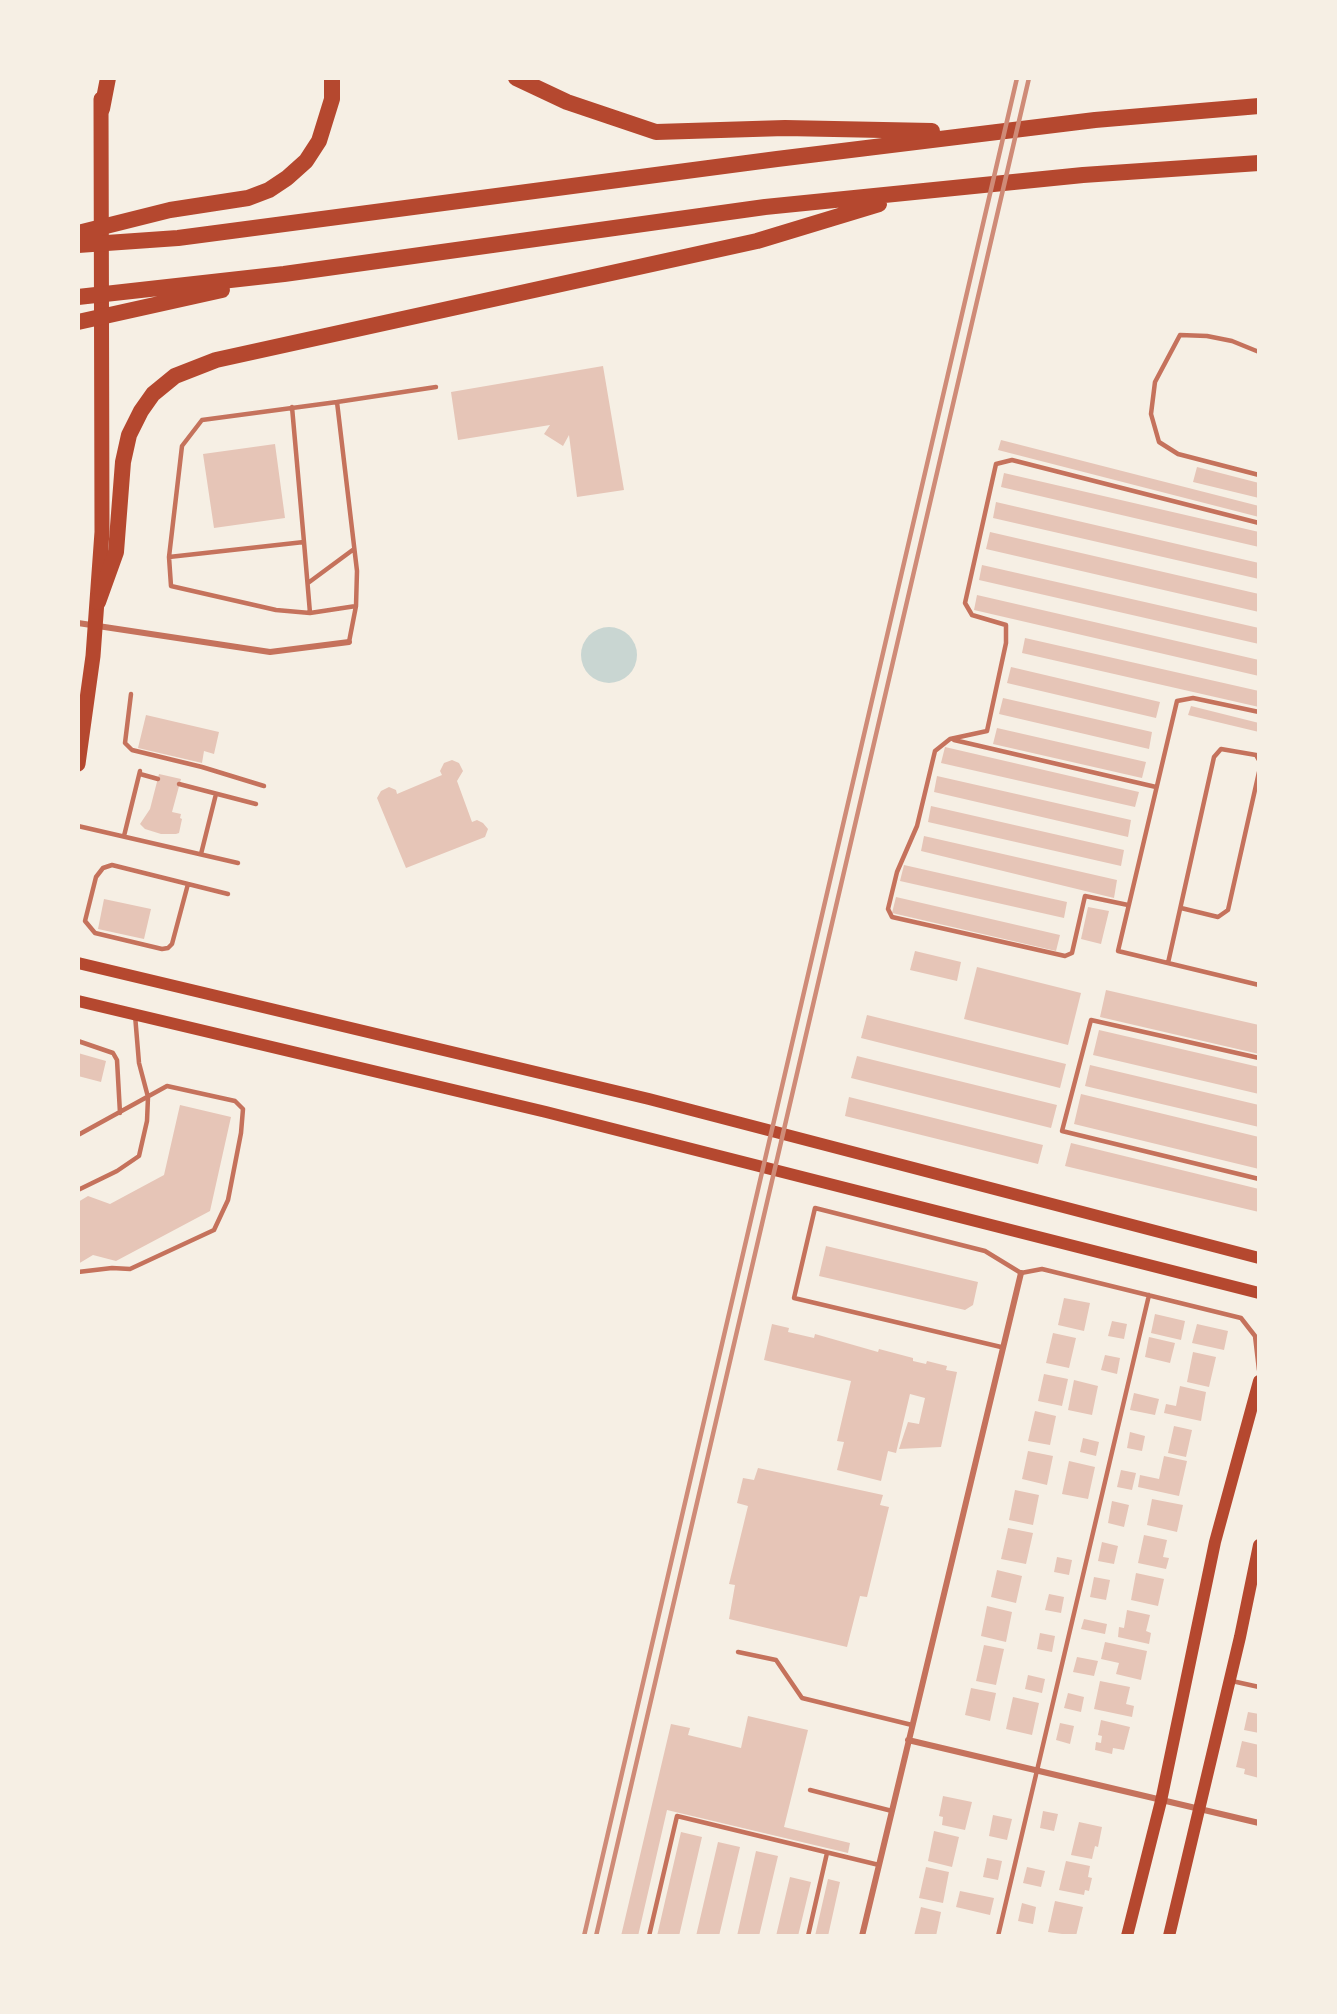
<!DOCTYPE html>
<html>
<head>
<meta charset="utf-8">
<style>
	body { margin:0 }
	#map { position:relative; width:1337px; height:2014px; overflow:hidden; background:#f6efe4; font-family:Roboto,sans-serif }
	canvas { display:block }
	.frame { position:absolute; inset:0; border:80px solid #f6efe4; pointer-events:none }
</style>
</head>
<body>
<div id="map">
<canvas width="1337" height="2014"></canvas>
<div class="frame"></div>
</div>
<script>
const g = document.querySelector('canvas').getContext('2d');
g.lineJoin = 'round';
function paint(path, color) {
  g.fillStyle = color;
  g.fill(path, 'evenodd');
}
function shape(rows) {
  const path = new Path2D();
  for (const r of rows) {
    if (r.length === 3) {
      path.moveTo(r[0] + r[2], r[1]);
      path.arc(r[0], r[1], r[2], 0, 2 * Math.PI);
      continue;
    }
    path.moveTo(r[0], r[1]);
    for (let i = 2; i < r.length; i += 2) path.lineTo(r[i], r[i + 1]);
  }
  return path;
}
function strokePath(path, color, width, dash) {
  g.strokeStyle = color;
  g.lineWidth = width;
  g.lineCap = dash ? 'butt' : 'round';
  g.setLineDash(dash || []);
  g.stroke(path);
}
paint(shape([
	[609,655,28]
]), '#c9d6d2');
paint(shape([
	[603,366,624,490,577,497,569,435,563,446,544,434,550,425,458,440,451,392],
	[1001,440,1259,506,1259,517,998,450],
	[275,444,285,518,214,528,203,454],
	[1197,467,1259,483,1259,498,1193,482],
	[1004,473,1259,532,1259,547,1001,487],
	[996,502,1259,563,1259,579,993,518],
	[990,532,1259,594,1259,612,986,549],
	[982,565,1259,628,1259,644,979,580],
	[977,595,1259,660,1259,676,974,610],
	[1025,638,1259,691,1259,707,1022,653],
	[1011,667,1160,702,1156,718,1007,683],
	[1003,698,1152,732,1149,749,999,714],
	[1191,706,1259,723,1259,732,1188,715],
	[146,715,219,732,214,754,204,751,202,763,138,748],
	[997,728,1146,762,1142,778,993,744],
	[945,747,1139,792,1135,807,941,763],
	[452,760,459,763,463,771,457,781,472,822,477,820,483,823,488,829,485,837,406,868,377,798,381,791,389,787,396,790,397,794,442,775,440,771,444,763],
	[159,774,181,779,172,812,181,814,180,818,182,819,179,833,176,834,161,834,145,829,140,824,150,809],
	[937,776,1131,820,1128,837,934,792],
	[931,806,1124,850,1121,866,928,822],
	[924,836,1117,880,1114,898,921,851],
	[904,865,1067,902,1064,918,900,881],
	[896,897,1060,935,1056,951,892,913],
	[104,899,151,909,144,939,98,929],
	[1088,907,1109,911,1101,944,1081,939],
	[915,951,961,962,957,981,910,970],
	[977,967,1081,993,1068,1045,964,1019],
	[1106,990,1259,1025,1259,1054,1100,1017],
	[867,1015,1066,1064,1060,1088,861,1038],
	[1099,1030,1259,1067,1259,1094,1093,1055],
	[78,1053,106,1061,101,1082,78,1076],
	[857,1056,1057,1105,1051,1128,851,1078],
	[1090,1065,1259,1105,1259,1127,1085,1086],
	[1081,1094,1259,1137,1259,1169,1074,1124],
	[849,1097,1043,1145,1038,1164,845,1116],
	[180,1105,231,1117,210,1211,116,1261,93,1255,78,1264,78,1202,88,1196,110,1204,164,1175],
	[1071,1143,1259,1189,1259,1212,1065,1166],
	[826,1246,978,1282,973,1305,965,1310,819,1276],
	[1064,1298,1090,1303,1084,1331,1058,1325],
	[1155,1314,1185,1321,1181,1340,1151,1333],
	[1112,1321,1127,1324,1124,1339,1108,1336],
	[772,1324,789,1328,788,1332,814,1338,815,1334,878,1352,879,1349,913,1358,913,1361,926,1364,927,1361,947,1366,946,1370,957,1372,941,1447,899,1449,908,1422,919,1424,925,1398,910,1394,896,1453,888,1451,881,1481,837,1470,844,1442,837,1441,851,1381,764,1360],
	[1197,1324,1228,1331,1224,1350,1192,1343],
	[1053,1333,1076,1338,1069,1368,1046,1363],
	[1149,1337,1175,1343,1170,1363,1145,1357],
	[1193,1352,1216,1357,1209,1387,1187,1382],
	[1105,1355,1120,1358,1117,1374,1101,1370],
	[1044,1374,1068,1379,1062,1406,1038,1401],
	[1074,1380,1098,1386,1092,1415,1068,1410],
	[1180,1386,1206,1392,1201,1421,1164,1413,1166,1404,1176,1406],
	[1134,1393,1159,1399,1155,1415,1130,1410],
	[1035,1411,1056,1416,1050,1445,1028,1441],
	[1174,1426,1192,1430,1186,1457,1168,1453],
	[1130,1432,1145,1436,1142,1451,1127,1448],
	[1083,1438,1099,1442,1096,1456,1080,1452],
	[1028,1451,1053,1456,1047,1485,1022,1479],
	[1164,1456,1187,1461,1179,1496,1138,1487,1140,1475,1159,1479],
	[1069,1461,1095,1467,1088,1499,1062,1494],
	[758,1468,883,1495,880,1505,889,1507,867,1597,860,1596,847,1647,729,1619,735,1585,729,1584,748,1506,737,1503,743,1478,754,1480],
	[1121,1470,1136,1473,1132,1490,1117,1487],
	[1015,1490,1039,1495,1033,1525,1009,1520],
	[1152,1499,1183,1505,1177,1532,1147,1525],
	[1112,1501,1129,1505,1124,1527,1108,1523],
	[1008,1528,1033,1533,1026,1564,1001,1559],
	[1144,1535,1167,1540,1163,1557,1169,1558,1166,1569,1138,1563],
	[1102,1542,1118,1546,1114,1564,1098,1561],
	[1057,1557,1072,1560,1069,1575,1054,1572],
	[997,1570,1022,1576,1016,1603,991,1597],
	[1136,1573,1164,1579,1158,1606,1131,1600],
	[1094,1577,1110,1580,1106,1600,1090,1597],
	[1049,1594,1064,1597,1061,1613,1045,1610],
	[987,1606,1012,1612,1006,1642,981,1636],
	[1127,1610,1150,1615,1146,1631,1151,1633,1149,1644,1118,1637,1119,1627,1124,1628],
	[1084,1619,1107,1624,1105,1634,1081,1629],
	[1040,1633,1055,1636,1052,1652,1037,1649],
	[1105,1642,1147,1651,1141,1680,1116,1674,1119,1663,1101,1659],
	[984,1645,1004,1649,996,1685,976,1681],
	[1077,1657,1098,1661,1094,1676,1073,1672],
	[1028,1675,1045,1679,1042,1693,1025,1689],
	[1100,1681,1130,1687,1126,1704,1134,1706,1132,1717,1094,1709],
	[971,1688,996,1693,990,1721,965,1715],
	[1068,1693,1084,1697,1081,1712,1064,1708],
	[1013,1697,1039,1703,1032,1735,1006,1729],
	[1248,1712,1259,1714,1259,1733,1244,1730],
	[748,1716,808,1730,784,1827,850,1843,848,1853,667,1810,638,1936,621,1936,671,1724,690,1728,688,1735,741,1748],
	[1101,1720,1130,1727,1124,1750,1113,1748,1112,1754,1095,1750,1096,1742,1101,1743,1102,1736,1098,1735],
	[1060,1723,1074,1726,1070,1744,1056,1740],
	[1242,1741,1259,1745,1259,1778,1244,1774,1245,1769,1236,1767],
	[943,1796,972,1802,965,1830,942,1825,943,1817,939,1816],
	[1043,1811,1058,1814,1054,1831,1040,1828],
	[993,1815,1012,1819,1007,1840,989,1836],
	[1079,1822,1102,1827,1098,1847,1095,1846,1092,1859,1071,1855],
	[934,1831,959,1837,952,1867,928,1861],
	[681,1832,702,1837,679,1936,657,1936],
	[718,1842,740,1847,719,1936,696,1936],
	[756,1851,778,1856,759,1936,737,1936],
	[987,1858,1002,1861,998,1880,983,1877],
	[1066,1861,1090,1866,1088,1877,1092,1878,1089,1891,1085,1890,1084,1895,1059,1890],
	[926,1867,949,1872,943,1903,919,1898],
	[1027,1867,1045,1871,1041,1887,1023,1883],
	[790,1877,811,1882,798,1936,776,1936],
	[828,1879,840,1882,828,1936,815,1936],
	[960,1891,994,1898,990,1915,956,1907],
	[1055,1901,1083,1907,1076,1936,1048,1932],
	[1022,1903,1036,1907,1033,1924,1018,1921],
	[921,1907,941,1912,936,1936,914,1936]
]), '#e6c5b7');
strokePath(shape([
	[1259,352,1232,341,1207,336,1180,335,1155,382,1151,414,1159,442,1178,454,1259,475],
	[337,402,436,387],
	[292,407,304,542],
	[169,557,304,542,310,613],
	[308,583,354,549],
	[349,642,356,606,357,571,337,402,202,420,182,446,169,557,171,586,276,610,310,613,356,606],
	[131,694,125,743,132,750,202,767,264,786],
	[1259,712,1193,698,1177,701,1118,951,1259,985],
	[954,740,1156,787],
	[140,774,158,779],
	[179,784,256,804],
	[78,826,238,863],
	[124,836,140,771],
	[201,854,216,794],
	[188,884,172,944,168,948,162,949,95,933,85,921,96,877,103,868,112,865,228,894],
	[1128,905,1085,896,1072,953,1065,956,892,917,888,909,897,872,917,826,935,751,950,739,987,731,1006,643,1006,625,972,615,965,603,996,464,1012,460,1259,523],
	[1181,908,1218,917,1228,910,1259,772],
	[1168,963,1214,757,1221,749,1256,755,1259,760],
	[78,1041,113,1053,117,1060,120,1113],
	[1259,1058,1091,1020,1062,1131,1259,1179],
	[78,1135,167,1086,235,1101,243,1109,241,1133,228,1200,214,1230,130,1269,112,1268,78,1272],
	[78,1190,117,1171,139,1156,147,1121,148,1097,139,1063,135,1015],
	[1001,1347,794,1298,815,1208,985,1251,1021,1273,1042,1269,1241,1318,1255,1336,1259,1370],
	[738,1652,776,1660,802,1698,912,1725],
	[1232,1681,1259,1687],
	[810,1790,892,1811],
	[649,1936,677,1816,879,1865],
	[808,1936,827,1853],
	[998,1936,1149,1295]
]), '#c5725c', 4.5);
strokePath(shape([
	[78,623,270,652,349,642],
	[908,1740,1259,1823],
	[862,1936,1021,1273]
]), '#c5725c', 6);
strokePath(shape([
	[78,963,649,1099,1259,1258],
	[78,1001,546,1112,1259,1293],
	[1127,1936,1161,1801,1215,1542,1259,1381],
	[1169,1936,1240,1637,1259,1545]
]), '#b5482f', 12);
strokePath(shape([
	[78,764,93,656,102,532,101,99]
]), '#b5482f', 15);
strokePath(shape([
	[516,78,567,102,656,132,785,128,932,131],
	[102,109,108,78],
	[78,233,170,210,248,198,269,190,287,178,306,161,319,141,332,99,332,78],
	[78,245,178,238,777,159,1095,120,1259,106],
	[78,297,284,274,765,207,1083,175,1259,163],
	[78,322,222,290],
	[98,602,116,552,123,462,129,435,141,411,153,394,175,376,216,360,757,241,879,204]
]), '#b5482f', 16);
strokePath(shape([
	[584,1936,1017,78],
	[596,1936,1029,78]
]), '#cf8b77', 4.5);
</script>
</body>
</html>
